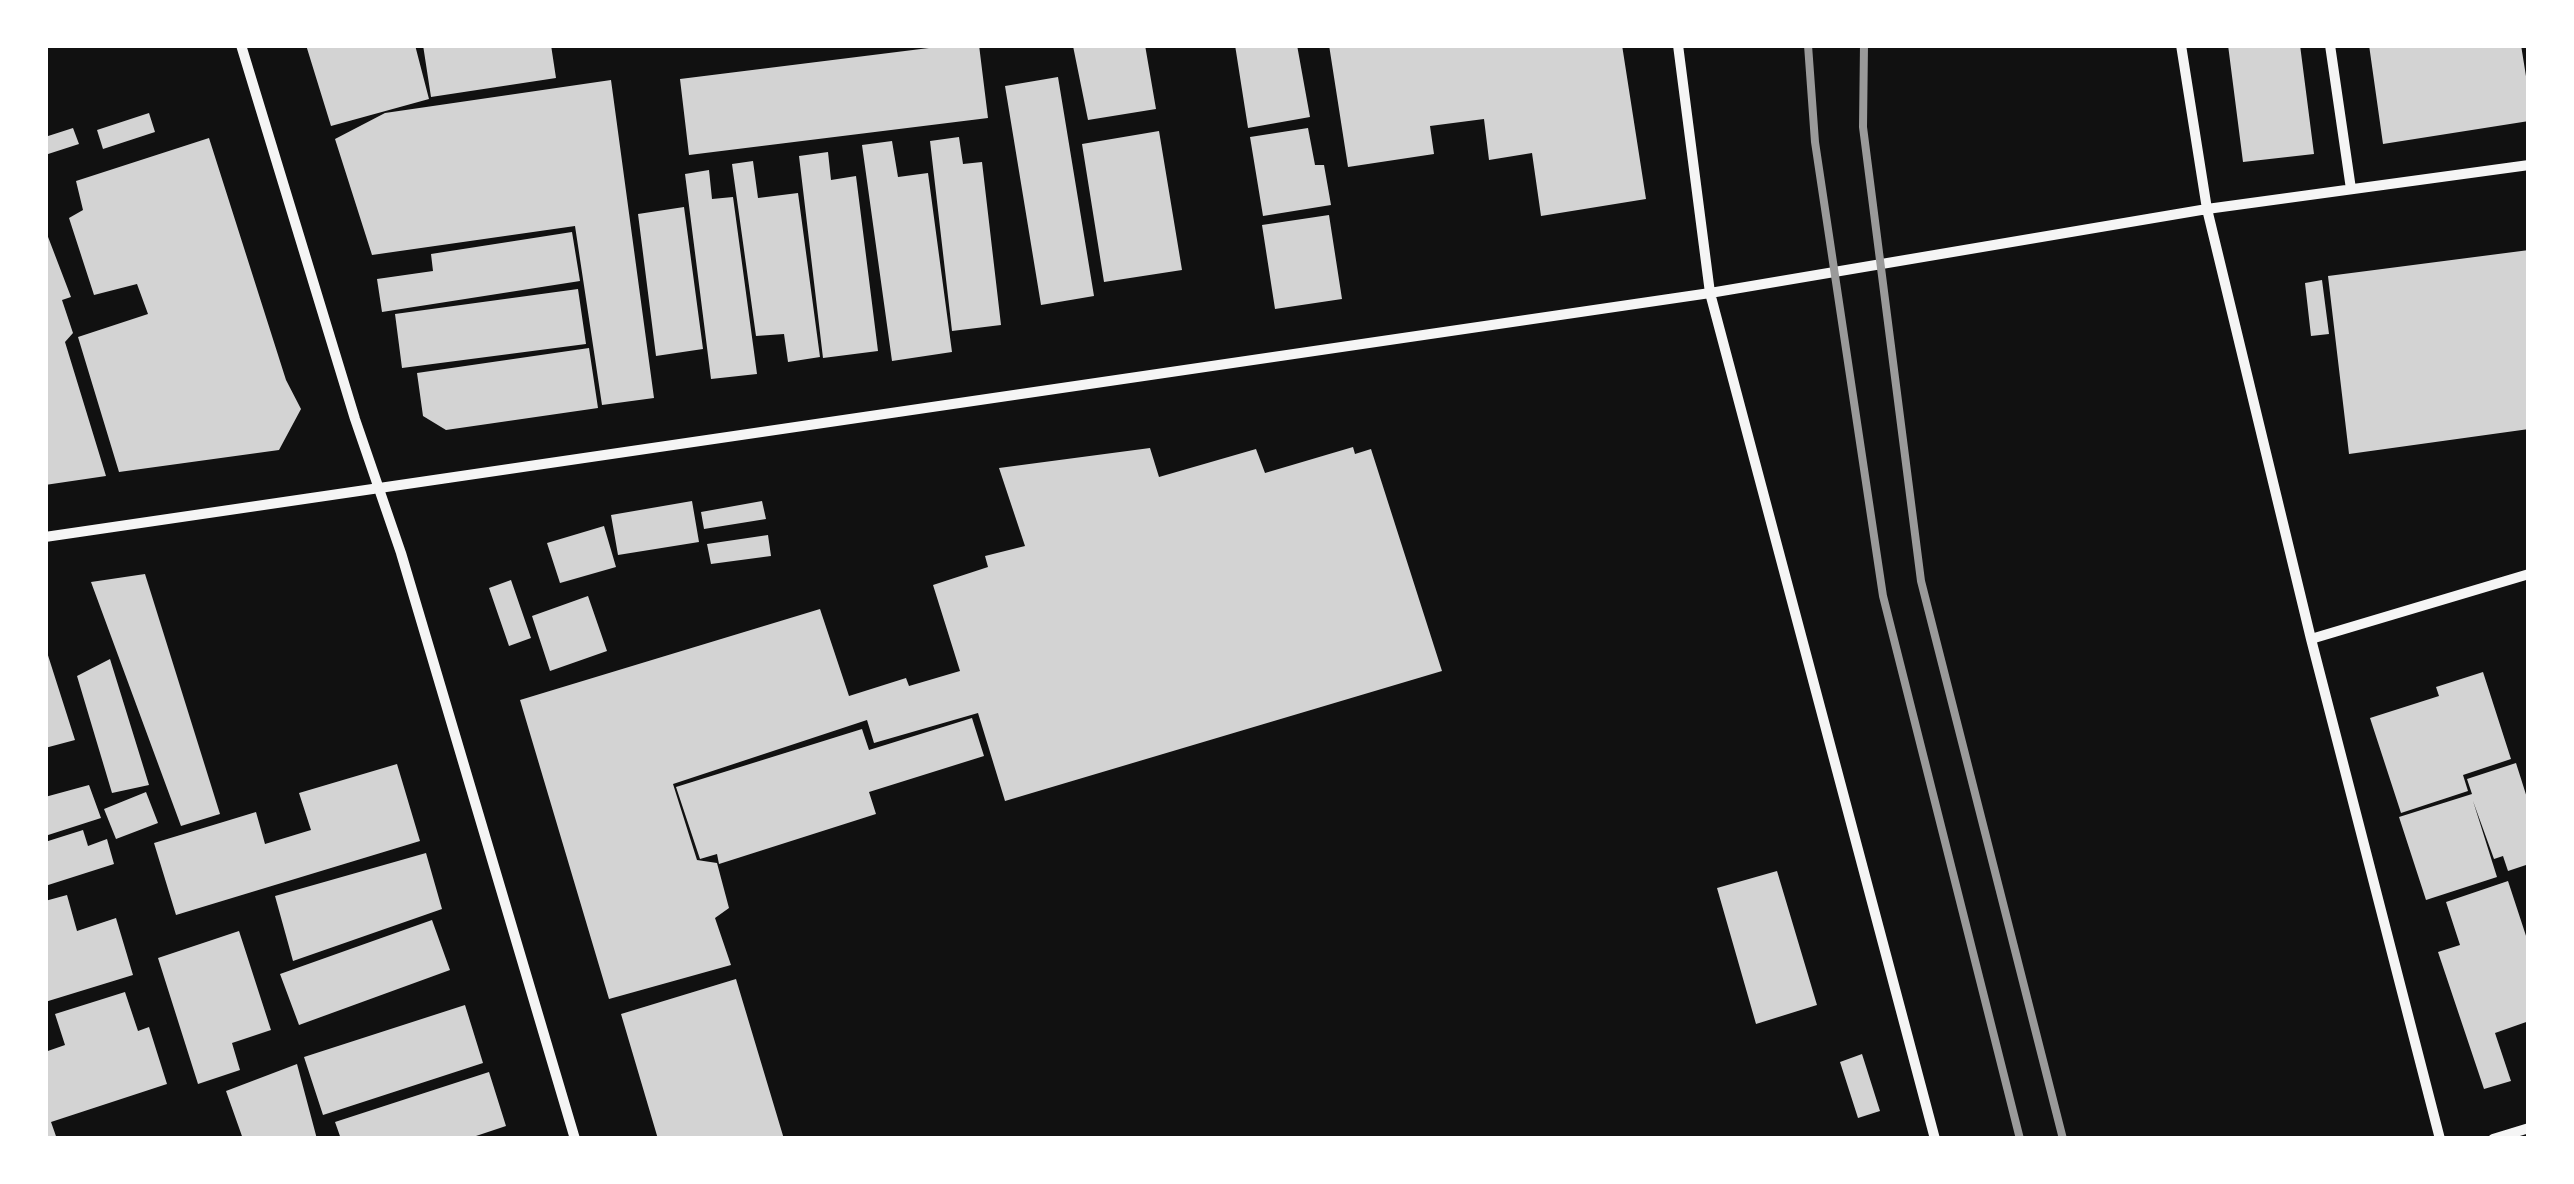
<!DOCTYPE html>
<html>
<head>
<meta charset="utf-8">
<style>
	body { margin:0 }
	#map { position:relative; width:2574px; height:1184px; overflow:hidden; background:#111; font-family:Montserrat,sans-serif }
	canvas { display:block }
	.frame { position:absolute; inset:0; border:48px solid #fff; pointer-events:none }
</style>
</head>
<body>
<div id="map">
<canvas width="2574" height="1184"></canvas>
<div class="frame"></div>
</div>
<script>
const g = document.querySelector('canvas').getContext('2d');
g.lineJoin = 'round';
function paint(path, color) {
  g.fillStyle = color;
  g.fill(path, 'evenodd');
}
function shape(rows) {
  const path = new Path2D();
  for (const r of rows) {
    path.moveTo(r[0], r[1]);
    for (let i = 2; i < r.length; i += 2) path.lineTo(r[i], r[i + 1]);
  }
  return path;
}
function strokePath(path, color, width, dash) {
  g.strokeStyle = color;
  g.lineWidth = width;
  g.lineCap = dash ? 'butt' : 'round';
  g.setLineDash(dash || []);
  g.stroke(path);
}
paint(shape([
	[306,45,415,45,429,99,331,126],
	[423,45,551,45,556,78,431,97],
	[953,45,979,45,988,118,689,155,680,79],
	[1082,45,1145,45,1156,109,1088,120,1073,46],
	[1235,45,1297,45,1310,117,1248,128],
	[1329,45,1622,45,1646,199,1541,216,1532,153,1489,160,1484,119,1430,126,1434,154,1348,167],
	[2228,45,2300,45,2314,154,2243,162],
	[2369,45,2521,45,2529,95,2529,121,2383,144],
	[1058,77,1094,296,1041,305,1005,86],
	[611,80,654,398,602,405,575,226,372,255,335,139,385,113],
	[149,113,155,132,103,149,97,130],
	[73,128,79,144,45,155,45,137],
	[1308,128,1315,165,1324,165,1331,205,1263,216,1250,137],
	[1159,131,1182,270,1104,282,1082,144],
	[959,137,963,164,982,162,1001,325,952,331,930,141],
	[209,138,286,380,301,409,279,450,119,472,78,337,148,314,137,284,94,295,69,218,83,210,76,181],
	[892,141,898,177,928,173,952,352,892,361,862,145],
	[828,152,831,180,856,176,878,351,823,358,799,156],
	[753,161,758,198,798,193,820,357,788,362,784,334,756,336,732,164],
	[709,170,712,199,733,197,757,374,711,379,685,174],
	[684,207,703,349,656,356,638,214],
	[1329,215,1342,299,1275,309,1262,225],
	[45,229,71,297,62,300,73,333,65,342,106,476,45,485],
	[572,232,580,281,382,312,377,279,433,271,431,254],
	[2529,250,2529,429,2349,454,2328,276],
	[2322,280,2329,334,2311,336,2305,283],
	[578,289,586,344,402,368,395,314],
	[589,348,598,408,446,430,423,416,417,373],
	[1353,447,1355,454,1371,449,1442,671,1005,801,978,713,874,743,867,720,673,784,697,860,717,863,729,908,715,918,731,965,609,999,520,700,820,609,849,696,906,678,909,686,960,671,933,585,988,567,985,556,1025,546,999,468,1150,448,1159,477,1256,449,1265,473],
	[692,501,699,542,618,555,611,515],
	[762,501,766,519,704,529,701,512],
	[604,526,616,567,560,583,547,543],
	[768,535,771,556,711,564,707,544],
	[145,574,220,814,181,826,91,582],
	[511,580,531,638,509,646,489,588],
	[588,596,607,651,550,671,532,616],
	[45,646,75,740,45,748],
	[110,659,149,785,112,793,77,676],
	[2483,672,2511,759,2463,775,2468,791,2401,813,2370,718,2439,696,2436,687],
	[972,718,984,756,869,792,876,814,719,864,717,854,700,859,676,787,862,729,869,750],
	[2516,763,2529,804,2529,864,2508,871,2503,856,2494,859,2473,801,2497,877,2426,900,2399,817,2472,794,2467,779],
	[397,764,420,841,176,915,154,843,256,812,265,844,311,830,299,793],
	[89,785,101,818,45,836,45,797],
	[146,792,158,823,116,839,104,809],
	[83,830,88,846,107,839,114,864,45,886,45,842],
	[426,853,442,909,293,961,275,896],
	[1777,871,1817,1005,1756,1024,1717,888],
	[2508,881,2529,945,2529,1021,2495,1033,2511,1081,2484,1089,2438,952,2460,945,2446,902],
	[67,895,77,931,116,918,133,975,45,1002,45,901],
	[432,920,450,970,299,1025,280,974],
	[239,931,271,1030,232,1043,240,1070,198,1084,158,958],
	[736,979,784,1139,658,1139,621,1014],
	[125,992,138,1031,149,1027,167,1084,51,1122,57,1139,45,1139,45,1052,65,1045,55,1014],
	[465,1005,483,1063,323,1115,304,1057],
	[1862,1054,1880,1111,1858,1118,1840,1062],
	[297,1064,317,1139,243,1139,226,1091],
	[489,1072,506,1126,467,1139,341,1139,335,1122]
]), '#d3d3d3');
strokePath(shape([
	[241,45,355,419,401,553,575,1139],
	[1678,45,1710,293,1935,1139],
	[2181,45,2207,209,2311,639,2440,1139],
	[2330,45,2351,189],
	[45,537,1710,293,2207,209,2529,165],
	[2311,639,2529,574],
	[2493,1139,2529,1128]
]), '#f5f5f5', 10);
strokePath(shape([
	[1808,45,1815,142,1883,596,2020,1139],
	[1864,45,1863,127,1921,581,2063,1139]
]), '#9a9a9a', 8);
</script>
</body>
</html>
